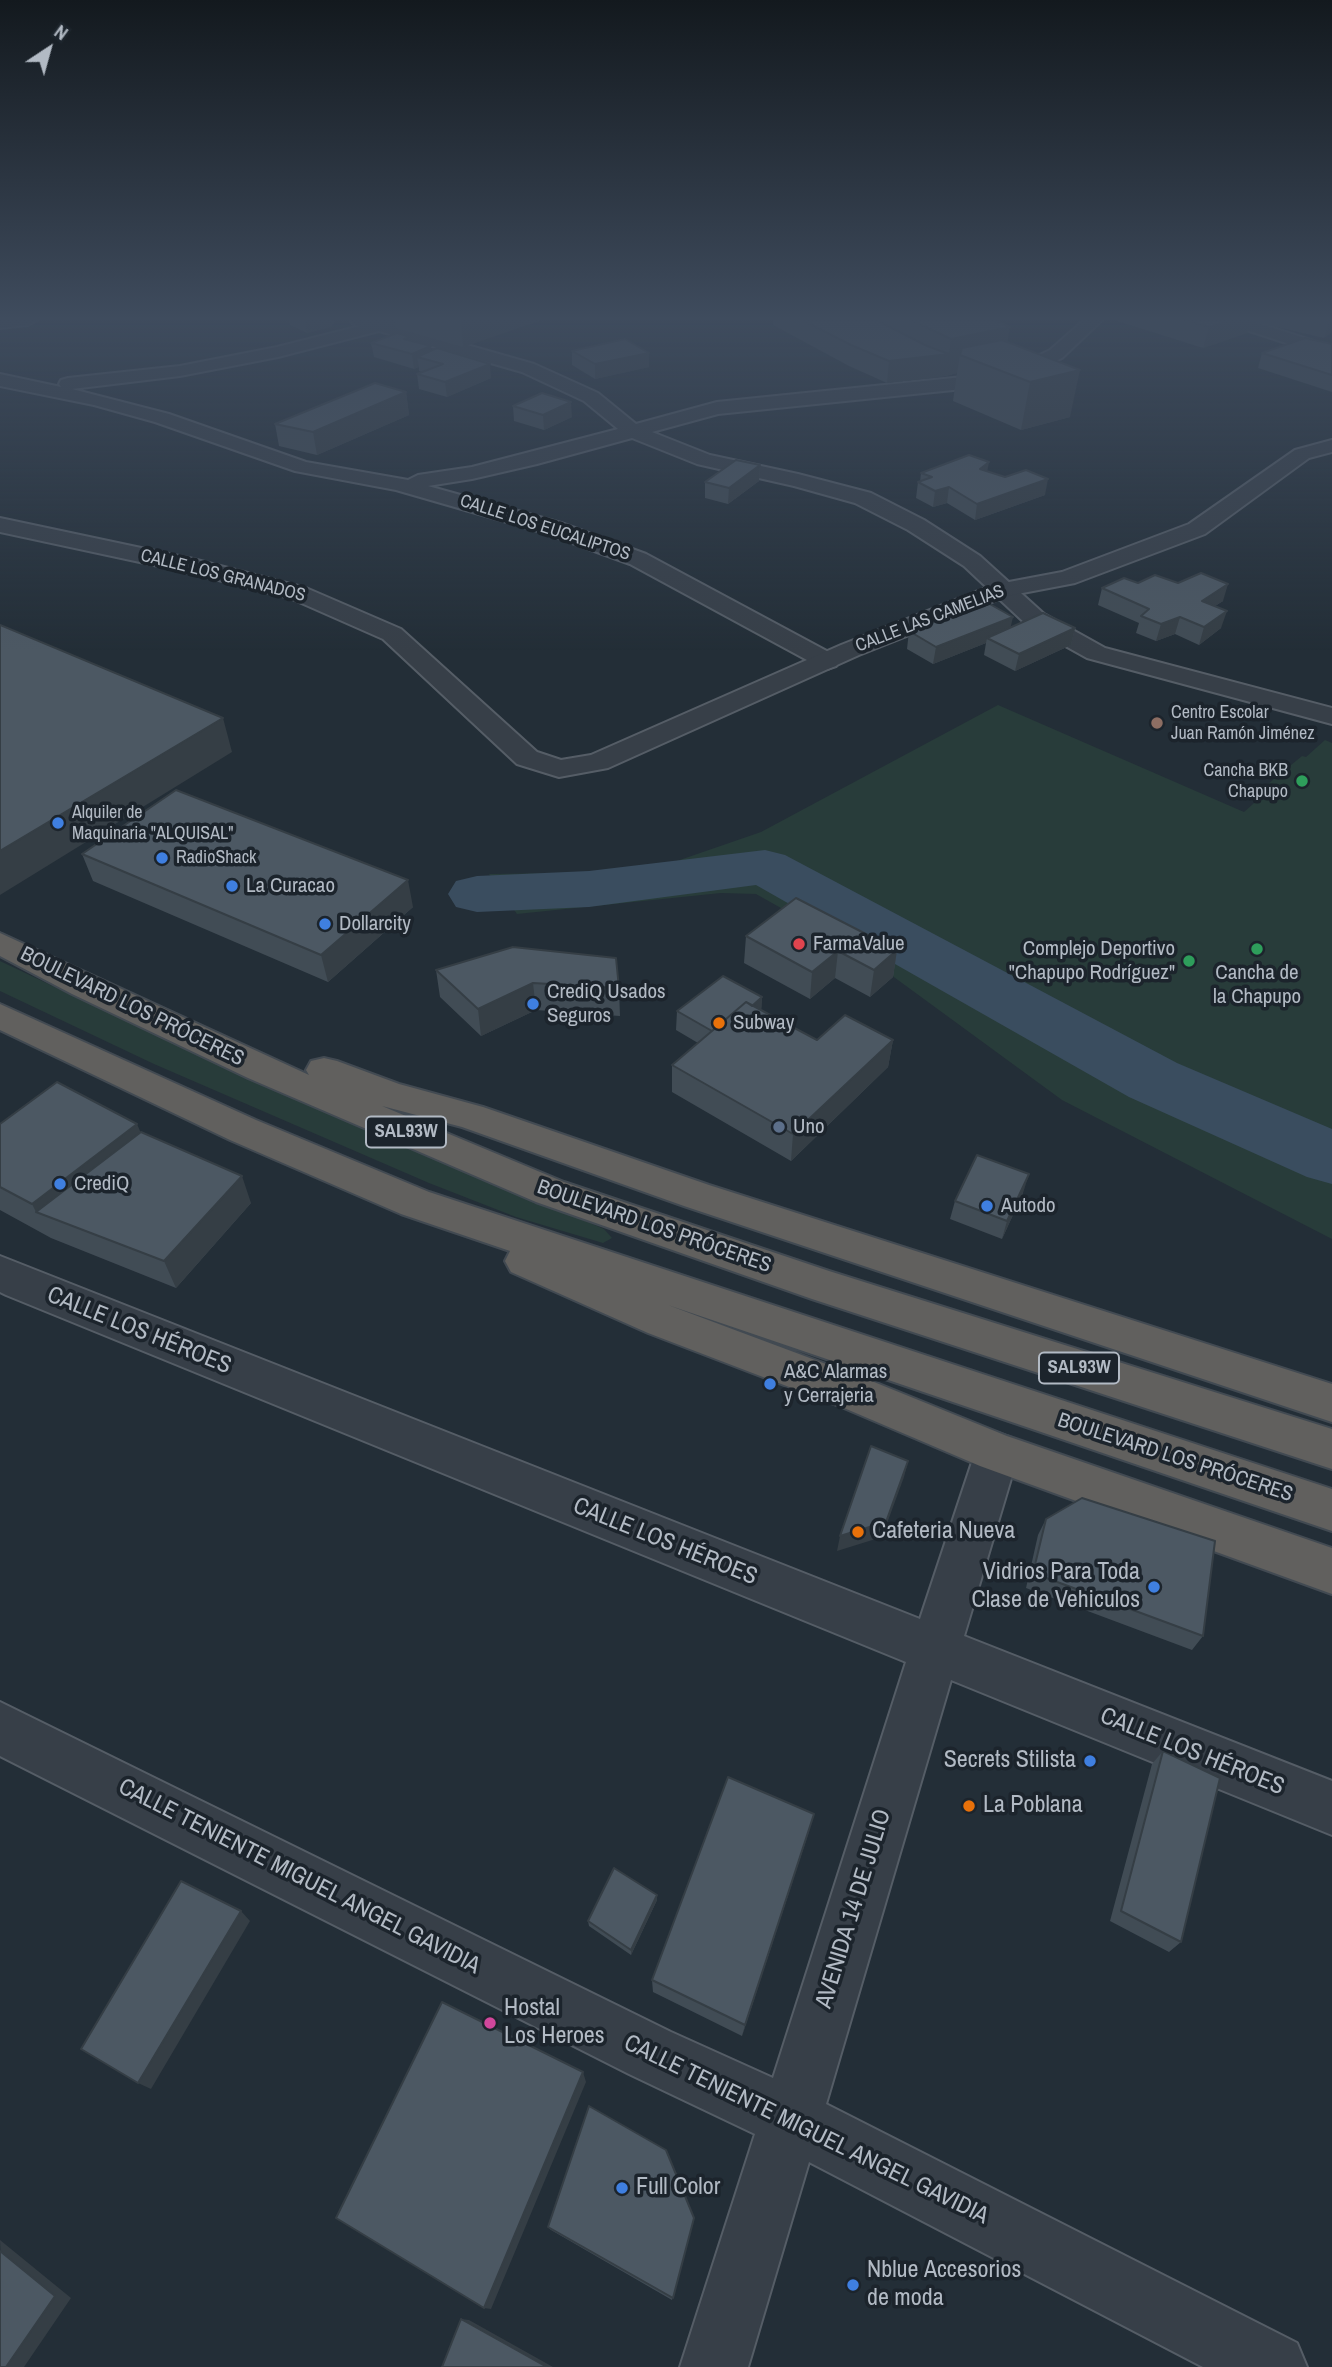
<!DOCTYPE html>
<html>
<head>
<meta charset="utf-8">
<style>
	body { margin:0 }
	#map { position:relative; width:1332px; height:2367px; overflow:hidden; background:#232e37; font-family:"Archivo Narrow",sans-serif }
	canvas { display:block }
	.north { position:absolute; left:14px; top:14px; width:70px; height:70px; -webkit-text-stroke:5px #1c242c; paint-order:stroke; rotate:36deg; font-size:19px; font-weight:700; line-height:28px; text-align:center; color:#b2bac4 }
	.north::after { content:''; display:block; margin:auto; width:24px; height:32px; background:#b2bac4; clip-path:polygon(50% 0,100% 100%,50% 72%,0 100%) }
</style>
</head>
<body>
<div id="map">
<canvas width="1332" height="2367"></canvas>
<div class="north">N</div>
</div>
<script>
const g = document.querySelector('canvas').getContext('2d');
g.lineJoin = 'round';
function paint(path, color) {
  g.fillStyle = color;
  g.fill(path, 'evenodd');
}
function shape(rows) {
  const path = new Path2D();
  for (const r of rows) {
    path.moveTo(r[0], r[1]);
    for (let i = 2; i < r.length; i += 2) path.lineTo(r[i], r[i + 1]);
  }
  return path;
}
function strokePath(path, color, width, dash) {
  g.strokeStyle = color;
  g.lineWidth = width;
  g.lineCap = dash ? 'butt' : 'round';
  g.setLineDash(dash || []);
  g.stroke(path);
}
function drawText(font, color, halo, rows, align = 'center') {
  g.font = font + ' "Archivo Narrow",sans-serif';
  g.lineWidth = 7;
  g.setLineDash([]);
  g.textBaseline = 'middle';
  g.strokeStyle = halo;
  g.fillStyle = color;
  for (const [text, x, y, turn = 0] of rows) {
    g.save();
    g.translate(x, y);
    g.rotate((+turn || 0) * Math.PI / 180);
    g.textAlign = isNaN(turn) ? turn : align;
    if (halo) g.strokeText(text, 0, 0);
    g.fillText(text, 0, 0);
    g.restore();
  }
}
paint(shape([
	[998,705,1244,812,1262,796,1257,793,1302,756,1306,757,1325,740,1332,743,1332,1239,1062,1100,861,953,756,894,721,893,517,914,489,874,645,872,761,832],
	[0,961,196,1054,604,1229,612,1238,603,1243,516,1217,429,1183,154,1064,0,991]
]), '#283c3a');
paint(shape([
	[765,850,785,855,1177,1063,1332,1129,1332,1184,1307,1177,1129,1097,756,885,589,907,477,912,456,907,448,894,456,881,477,876,589,871,765,850]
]), '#3a4d5f');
const minor = shape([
	[351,320,396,320,397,325,534,364,598,393,636,424,717,402,963,377,997,371,1019,365,1050,350,1084,320,1102,320,1062,358,1031,373,1005,380,963,389,718,414,652,432,710,455,798,474,871,493,924,520,980,556,1044,614,1105,648,1332,708,1332,724,1087,658,1026,624,964,566,908,530,855,503,794,486,697,464,632,438,537,464,472,479,428,486,561,523,646,554,836,656,840,661,836,666,827,669,818,666,630,564,545,533,396,490,295,471,155,422,94,405,0,386,0,374,61,387,59,384,61,380,68,378,180,366,277,347,360,326,353,324,351,320],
	[379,331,522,372,584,401,618,429,472,467,418,475,408,480,306,462,169,414,72,389,180,376,278,357,379,331],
	[1225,320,1249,320,1332,347,1332,358,1228,324,1225,320],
	[0,1256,920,1619,980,1438,996,1432,1012,1438,1019,1452,964,1636,1332,1781,1332,1835,951,1680,826,2104,1297,2343,1307,2367,1203,2367,809,2162,748,2367,680,2367,755,2134,629,2074,0,1756,0,1702,671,2032,773,2078,906,1662,6,1295,0,1292,0,1256]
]);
const tertiary = shape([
	[0,320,37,320,28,325,0,328,0,320],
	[1332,440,1332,452,1309,458,1205,534,1075,583,1007,596,859,655,608,768,559,777,517,764,383,639,290,598,191,573,0,532,0,518,193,559,306,588,401,629,537,752,561,760,591,755,841,645,993,585,1062,572,1189,524,1295,450,1332,440]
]);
const trunk = shape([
	[0,933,309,1075,306,1070,311,1061,324,1058,337,1061,399,1084,483,1107,709,1185,1332,1384,1332,1422,684,1206,462,1127,382,1106,564,1182,829,1271,1332,1429,1332,1469,812,1299,536,1202,248,1078,72,994,0,956,0,933],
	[0,1004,256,1120,429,1192,1332,1489,1332,1531,668,1305,874,1382,1007,1436,1332,1548,1332,1594,980,1466,844,1408,648,1333,511,1272,505,1261,510,1251,401,1214,230,1140,0,1030,0,1004]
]);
strokePath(minor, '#555d66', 4);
strokePath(tertiary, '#555d66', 4);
strokePath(trunk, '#424a52', 4);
paint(minor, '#373f48');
paint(tertiary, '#373f48');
paint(trunk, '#61605e');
paint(shape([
	[289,320,333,320,334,323,331,327,307,333,290,325],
	[395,320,539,320,539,321,463,347,396,328],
	[773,320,994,320,1008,342,1070,417,1021,430,953,401,957,373,946,376,887,383,849,366,773,325],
	[1114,320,1332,320,1332,332,1324,338,1251,321,1247,333,1203,348],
	[411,341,431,351,491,378,447,397,419,389,417,374,422,372,419,371,419,367,414,369,374,357,371,343],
	[1332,344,1332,392,1258,368,1262,353],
	[572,351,649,367,595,379,572,365],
	[406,392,409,415,317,455,279,446,275,424],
	[513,406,572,417,544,430,514,421],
	[760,465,759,481,728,504,705,498,705,482],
	[987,471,1045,495,975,520,947,503,933,507,916,498,918,482,920,482,921,473],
	[1138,583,1223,601,1215,606,1221,628,1199,645,1175,634,1156,641,1136,633,1139,623,1098,605,1102,588],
	[1011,627,1075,628,1071,645,1015,671,984,655,986,643,933,664,907,649,909,631],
	[82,854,413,907,328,982,93,881],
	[746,936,897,950,893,977,870,997,835,978,810,999,744,963],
	[436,970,619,988,620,1016,536,1010,481,1036,440,997],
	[762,997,761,1011,817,1040,893,1040,888,1067,791,1161,672,1092,672,1065,698,1043,676,1030,677,1011],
	[0,1124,141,1132,251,1203,176,1288,51,1238,0,1210],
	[1023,1193,1002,1239,950,1219,955,1201],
	[1046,1519,1203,1636,1192,1650,1026,1588,1038,1535],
	[1163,1751,1181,1942,1169,1952,1110,1921,1152,1764],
	[809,1831,742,2036,653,1992,652,1980],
	[657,1900,631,1955,589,1926,588,1921],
	[694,2218,672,2300,551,2230,548,2227]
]), '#414c55');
paint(shape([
	[305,320,333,320,334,323,331,327,307,333],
	[461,320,539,320,539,321,463,347],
	[1232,320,1251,320,1247,333,1203,348,1209,327],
	[1330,320,1332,320,1332,332,1324,338],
	[1010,327,1004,363,960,355,957,373,946,376,887,383,889,361,949,354,951,339],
	[431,346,432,361,417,357,419,367,414,369,412,354],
	[649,353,649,367,595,379,595,364],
	[490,364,491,378,447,397,445,382],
	[1080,370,1070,417,1021,430,1030,382],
	[406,392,409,415,317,455,313,432],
	[571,402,572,417,544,430,543,415],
	[989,462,986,478,980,469],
	[760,465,759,481,728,504,729,488],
	[1048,479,1045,495,975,520,977,504],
	[949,487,947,503,933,507,935,491],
	[1228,584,1223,601,1196,618,1202,601],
	[1227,611,1221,628,1199,645,1204,627],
	[1013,617,1009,634,987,638,986,643,933,664,936,647],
	[1180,617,1175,634,1156,641,1161,624],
	[1075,628,1071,645,1015,671,1019,654],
	[223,718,232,752,0,895,0,851],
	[408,880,413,907,328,982,321,955],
	[897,950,893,977,870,997,874,970],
	[838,951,835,978,810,999,812,972],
	[533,983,536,1010,481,1036,478,1009],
	[762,997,761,1016,717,1034],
	[893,1040,888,1067,791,1161,793,1134],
	[137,1124,152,1159,36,1212,32,1204],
	[1029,1174,1023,1193,1002,1239,1007,1221],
	[242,1176,251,1203,176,1288,164,1261],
	[908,1461,904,1477,882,1537,837,1551,840,1536],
	[814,1814,809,1831,742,2036,745,2025],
	[657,1895,657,1900,631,1955,631,1950],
	[241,1911,250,1921,151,2089,138,2083],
	[583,2072,586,2082,491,2309,484,2308],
	[0,2240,71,2298,24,2367,6,2367],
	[461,2319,469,2320,553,2367,547,2367]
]), '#353e45');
const building = shape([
	[802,320,876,320,927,346,949,354,889,361,851,345,802,320],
	[911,320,994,320,1010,327,951,339,911,320],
	[1185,320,1232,320,1209,327,1185,320],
	[397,333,410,337,404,339,431,346,412,354,371,343,397,333],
	[1305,338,1332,344,1332,375,1262,353,1305,338],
	[625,339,649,353,595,364,572,351,625,339],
	[1002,340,1080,370,1030,382,960,355,962,348,1002,340],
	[437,348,490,364,445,382,417,374,443,364,417,357,437,348],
	[375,383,406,392,313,432,275,424,375,383],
	[542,393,571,402,543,415,513,406,542,393],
	[969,455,989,462,980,469,1005,477,1026,470,1048,479,977,504,949,487,935,491,918,482,932,477,921,473,969,455],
	[736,460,760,465,729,488,705,482,736,460],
	[1201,573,1228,584,1202,601,1227,611,1204,627,1180,617,1161,624,1141,616,1149,609,1102,588,1124,578,1138,583,1155,575,1178,583,1201,573],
	[986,602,1013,617,936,647,909,631,986,602],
	[1043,613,1075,628,1019,654,987,638,1043,613],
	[0,625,223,718,0,851,0,625],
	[176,790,408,880,321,955,82,854,176,790],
	[796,898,897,950,874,970,838,951,812,972,746,936,796,898],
	[513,947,616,958,619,988,533,983,478,1009,436,970,513,947],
	[723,976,762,997,752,1006,746,1002,712,1031,677,1011,723,976],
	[746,1002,817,1040,845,1015,893,1040,793,1134,672,1065,746,1002],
	[57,1082,137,1124,32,1204,0,1187,0,1124,57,1082],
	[141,1132,242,1176,164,1261,36,1212,141,1132],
	[977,1155,1029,1174,1007,1221,955,1201,977,1155],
	[871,1446,908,1461,886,1522,840,1536,871,1446],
	[1082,1498,1215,1541,1203,1636,1033,1573,1046,1519,1082,1498],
	[1163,1751,1220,1778,1181,1942,1121,1911,1163,1751],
	[728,1777,814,1814,745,2025,652,1980,728,1777],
	[614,1868,657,1895,631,1950,588,1921,614,1868],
	[181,1881,241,1911,138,2083,81,2049,181,1881],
	[442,2002,583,2072,484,2308,336,2218,442,2002],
	[589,2106,666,2150,694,2218,673,2298,548,2227,589,2106],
	[0,2251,55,2296,6,2367,0,2367,0,2251],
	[461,2319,547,2367,442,2367,461,2319]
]);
paint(building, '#4c5863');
strokePath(building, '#353e45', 2);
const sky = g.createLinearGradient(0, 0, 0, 651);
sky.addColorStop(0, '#13191e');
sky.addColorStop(0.49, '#3f4c5e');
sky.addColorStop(1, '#3f4c5e00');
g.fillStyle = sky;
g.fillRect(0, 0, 1332, 651);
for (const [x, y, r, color] of [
	[1157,723,7,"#8d6e63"],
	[1302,781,7,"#2e9e5b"],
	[58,823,7,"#3f7fe0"],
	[162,858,7,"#3f7fe0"],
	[232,886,7,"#3f7fe0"],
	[325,924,7,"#3f7fe0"],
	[799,944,7,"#e0444e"],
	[1257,949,7,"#2e9e5b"],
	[1189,961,7,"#2e9e5b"],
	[533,1004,7,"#3f7fe0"],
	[719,1023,7,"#e8710a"],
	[779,1127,7,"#5c6f8a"],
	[60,1184,7,"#3f7fe0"],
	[987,1206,7,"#3f7fe0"],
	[770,1384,7,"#3f7fe0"],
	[858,1532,7,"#e8710a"],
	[1154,1587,7,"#3f7fe0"],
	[1090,1761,7,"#3f7fe0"],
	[969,1806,7,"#e8710a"],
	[490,2023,7,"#d1479c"],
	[622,2188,7,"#3f7fe0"],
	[853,2285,7,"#3f7fe0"]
]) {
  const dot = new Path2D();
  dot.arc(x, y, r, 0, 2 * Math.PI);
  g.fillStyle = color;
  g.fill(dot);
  strokePath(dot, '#1c242c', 2.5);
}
drawText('18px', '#b2bac4', '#1c242c', [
	["CALLE LOS EUCALIPTOS",545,528,18],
	["CALLE LOS GRANADOS",223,576,14],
	["CALLE LAS CAMELIAS",930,619,-21]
]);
drawText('18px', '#b2bac4', '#1c242c', [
	["Centro Escolar",1171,713],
	["Juan Ramón Jiménez",1171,734],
	["Cancha BKB",1288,771,"right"],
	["Chapupo",1288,792,"right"],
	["Alquiler de",72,813],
	["Maquinaria \"ALQUISAL\"",72,834],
	["RadioShack",176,858]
], 'left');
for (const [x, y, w] of [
	[406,1132,80],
	[1079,1368,80]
]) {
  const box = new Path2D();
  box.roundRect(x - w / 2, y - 15.5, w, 31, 5);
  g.fillStyle = '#1c242c';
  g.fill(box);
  strokePath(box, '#b2bac4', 2);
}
drawText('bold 19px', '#b2bac4', null, [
	["SAL93W",406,1132],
	["SAL93W",1079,1368]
]);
drawText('21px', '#b2bac4', '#1c242c', [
	["La Curacao",246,886],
	["Dollarcity",339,924],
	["FarmaValue",813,944],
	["Complejo Deportivo",1175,949,"right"],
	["\"Chapupo Rodríguez\"",1175,973,"right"],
	["Cancha de",1257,973,"center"],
	["la Chapupo",1257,997,"center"],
	["CrediQ Usados",547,992],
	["Seguros",547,1016],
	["Subway",733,1023],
	["Uno",793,1127],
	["CrediQ",74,1184],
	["Autodo",1001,1206],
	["A&C Alarmas",784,1372],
	["y Cerrajeria",784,1396]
], 'left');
drawText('21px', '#b2bac4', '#1c242c', [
	["BOULEVARD LOS PRÓCERES",132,1007,26],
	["BOULEVARD LOS PRÓCERES",654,1227,19],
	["BOULEVARD LOS PRÓCERES",1175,1458,18]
]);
drawText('24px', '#b2bac4', '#1c242c', [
	["CALLE LOS HÉROES",139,1331,22],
	["CALLE LOS HÉROES",665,1542,22],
	["CALLE LOS HÉROES",1192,1752,22],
	["CALLE TENIENTE MIGUEL ANGEL GAVIDIA",299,1877,27],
	["AVENIDA 14 DE JULIO",854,1909,-73],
	["CALLE TENIENTE MIGUEL ANGEL GAVIDIA",806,2130,26]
]);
drawText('24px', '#b2bac4', '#1c242c', [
	["Cafeteria Nueva",872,1532],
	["Vidrios Para Toda",1140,1573,"right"],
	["Clase de Vehiculos",1140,1601,"right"],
	["Secrets Stilista",1076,1761,"right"],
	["La Poblana",983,1806],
	["Hostal",504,2009],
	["Los Heroes",504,2037],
	["Full Color",636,2188],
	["Nblue Accesorios",867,2271],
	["de moda",867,2299]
], 'left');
</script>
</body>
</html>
